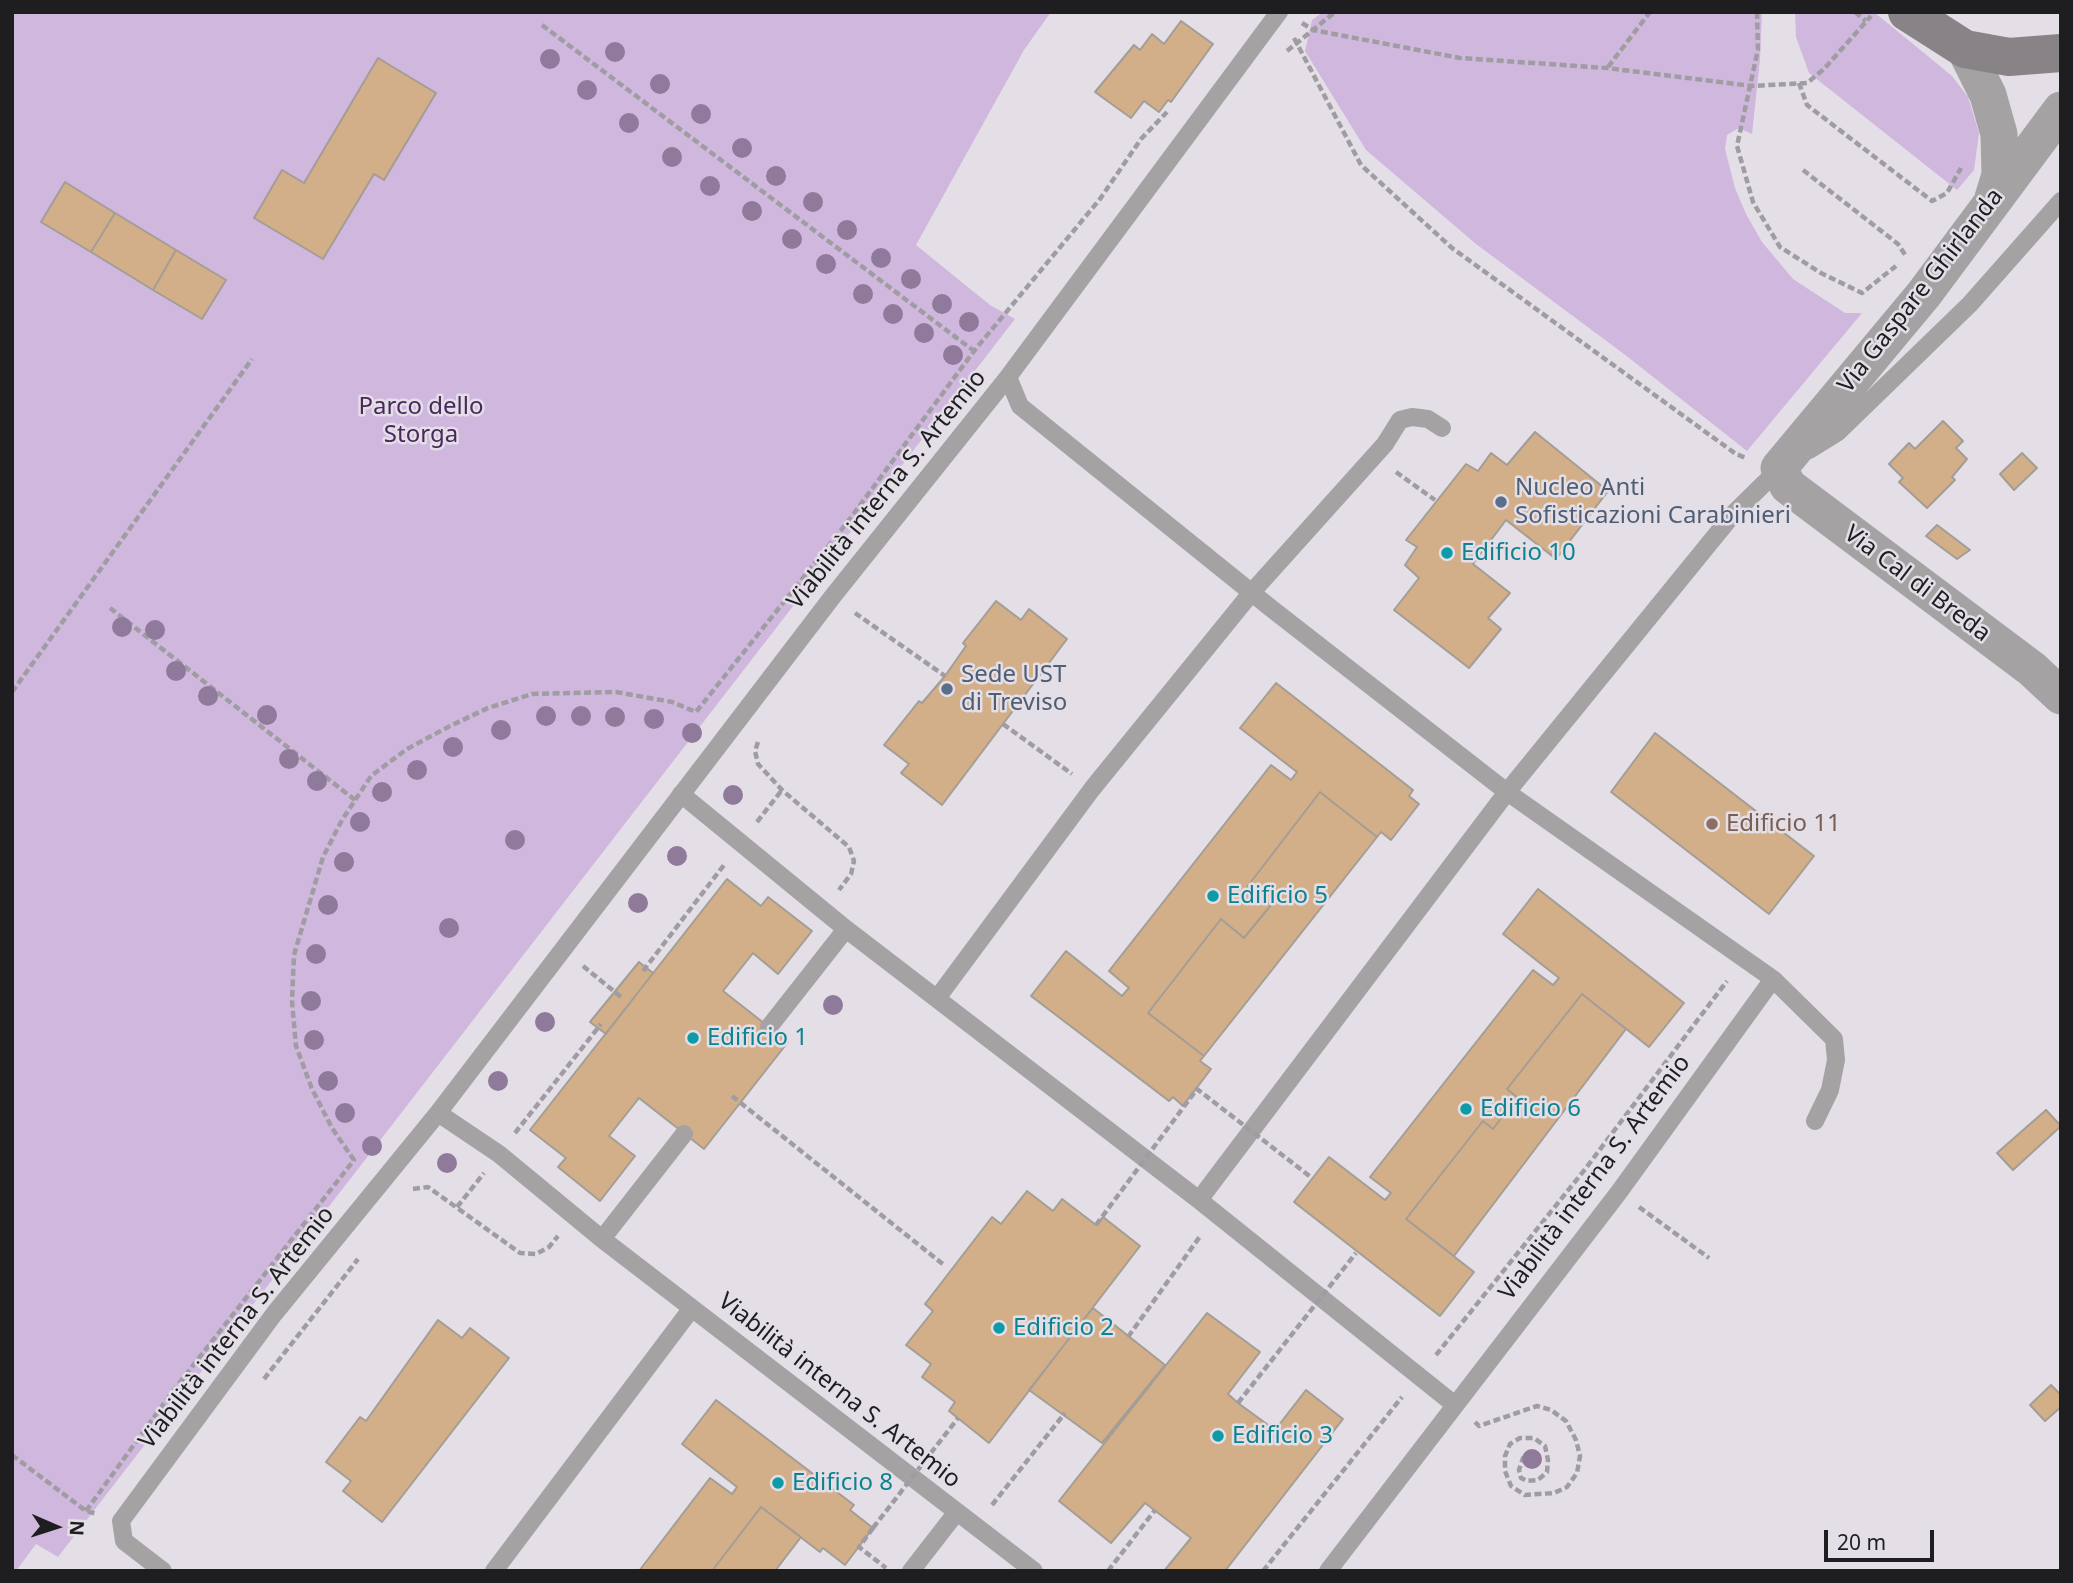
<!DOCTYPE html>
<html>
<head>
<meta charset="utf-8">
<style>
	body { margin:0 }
	#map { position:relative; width:2073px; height:1583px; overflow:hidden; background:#e4dfe7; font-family:"Noto Sans",sans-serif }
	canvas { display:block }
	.frame { position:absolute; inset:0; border:14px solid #1e1d20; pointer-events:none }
	.north { position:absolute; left:21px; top:1492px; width:70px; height:70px; -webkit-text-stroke:5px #e4dfe7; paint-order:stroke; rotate:93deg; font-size:19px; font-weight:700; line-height:28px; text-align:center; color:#1e1d20 }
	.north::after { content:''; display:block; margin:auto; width:24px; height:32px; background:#1e1d20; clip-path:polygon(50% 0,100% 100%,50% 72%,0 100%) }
	.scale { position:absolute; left:1824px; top:1530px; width:110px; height:32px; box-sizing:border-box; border:4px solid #1e1d20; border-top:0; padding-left:9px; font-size:21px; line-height:24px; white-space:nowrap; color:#1e1d20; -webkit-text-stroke:5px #e4dfe7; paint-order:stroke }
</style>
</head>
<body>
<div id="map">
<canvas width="2073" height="1583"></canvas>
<div class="frame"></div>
<div class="north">N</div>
<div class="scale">20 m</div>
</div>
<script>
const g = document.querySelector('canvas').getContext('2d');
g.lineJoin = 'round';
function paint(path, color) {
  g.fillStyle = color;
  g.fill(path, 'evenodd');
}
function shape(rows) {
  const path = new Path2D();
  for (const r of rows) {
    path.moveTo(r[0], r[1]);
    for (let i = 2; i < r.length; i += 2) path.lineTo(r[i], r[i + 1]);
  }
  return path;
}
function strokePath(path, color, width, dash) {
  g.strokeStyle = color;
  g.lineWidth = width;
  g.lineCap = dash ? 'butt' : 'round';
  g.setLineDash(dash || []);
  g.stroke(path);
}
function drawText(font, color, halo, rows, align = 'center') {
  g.font = font + ' "Noto Sans",sans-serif';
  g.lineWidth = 5;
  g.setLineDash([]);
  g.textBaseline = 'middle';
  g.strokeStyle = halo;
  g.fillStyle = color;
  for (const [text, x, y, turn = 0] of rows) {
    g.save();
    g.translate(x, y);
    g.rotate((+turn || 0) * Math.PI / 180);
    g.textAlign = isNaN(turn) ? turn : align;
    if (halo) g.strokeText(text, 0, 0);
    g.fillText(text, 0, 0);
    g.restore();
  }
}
paint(shape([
	[12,12,1051,12,1024,50,916,245,990,305,1015,319,58,1557,36,1544,16,1571,12,1571],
	[1323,12,1762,12,1760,60,1752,134,1739,128,1727,135,1725,149,1735,188,1746,214,1762,242,1793,279,1845,313,1862,313,1747,451,1624,354,1476,244,1366,150,1305,51,1312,20],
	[1795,12,1874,12,1952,76,1968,97,1979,133,1974,170,1957,190,1809,73,1796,37]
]), '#d0b7de');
const building = shape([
	[1181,21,1213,44,1171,102,1168,100,1159,112,1144,101,1131,118,1095,92,1134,45,1140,50,1152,34,1164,44,1181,21],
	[378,58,436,93,384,180,374,174,323,259,254,218,282,170,304,183,378,58],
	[65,182,115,213,91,252,41,222,65,182],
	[115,213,176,250,153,290,91,252,115,213],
	[176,250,226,280,202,319,153,290,176,250],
	[1943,421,1963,441,1956,448,1967,459,1952,477,1955,480,1927,508,1899,482,1903,478,1889,464,1909,443,1915,449,1943,421],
	[1535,432,1608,491,1556,559,1506,520,1473,564,1510,593,1488,618,1501,629,1469,668,1394,610,1419,578,1405,565,1417,547,1406,540,1466,464,1478,471,1491,453,1507,465,1535,432],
	[2022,453,2037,468,2014,490,2000,474,2022,453],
	[1937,525,1970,550,1957,559,1926,536,1937,525],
	[996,601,1021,620,1029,609,1067,639,942,805,901,773,909,764,884,745,919,701,922,703,945,676,966,646,963,643,996,601],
	[1276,683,1413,790,1409,796,1419,804,1391,840,1381,832,1377,837,1320,792,1247,887,1271,905,1244,938,1221,919,1148,1013,1204,1056,1200,1061,1211,1069,1183,1106,1173,1097,1169,1101,1031,996,1066,951,1122,996,1129,988,1109,971,1271,765,1291,780,1297,772,1240,728,1276,683],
	[1655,733,1814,856,1769,914,1611,792,1655,733],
	[1320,792,1377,837,1204,1056,1148,1013,1221,919,1244,938,1271,905,1247,887,1320,792],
	[727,879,761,906,768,897,812,931,778,974,753,953,723,991,788,1042,704,1149,639,1098,609,1136,635,1156,600,1201,558,1167,566,1158,530,1130,727,879],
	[1538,889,1684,1003,1649,1047,1582,994,1507,1089,1517,1097,1493,1129,1483,1121,1406,1219,1474,1272,1440,1316,1294,1202,1329,1157,1385,1200,1391,1193,1370,1177,1533,970,1553,985,1559,978,1503,934,1538,889],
	[639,962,653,973,606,1034,590,1022,639,962],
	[1582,994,1626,1029,1454,1256,1406,1219,1483,1121,1493,1129,1517,1097,1507,1089,1582,994],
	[2046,1110,2061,1126,2013,1170,1997,1153,2046,1110],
	[1027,1191,1053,1211,1062,1199,1096,1225,1103,1217,1140,1246,989,1443,949,1411,955,1402,922,1377,931,1364,906,1345,933,1311,925,1304,992,1217,1001,1224,1027,1191],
	[1093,1308,1165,1365,1102,1443,1029,1390,1093,1308],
	[1207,1313,1260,1352,1228,1394,1238,1403,1275,1430,1306,1390,1343,1419,1225,1571,1164,1571,1191,1538,1145,1503,1111,1543,1059,1501,1207,1313],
	[438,1320,462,1338,470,1328,509,1358,382,1522,343,1491,351,1481,326,1462,360,1417,366,1421,438,1320],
	[2051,1385,2061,1395,2061,1407,2045,1421,2030,1405,2051,1385],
	[716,1400,854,1505,850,1510,873,1528,845,1565,823,1548,820,1552,761,1507,712,1571,639,1571,710,1478,732,1494,737,1487,682,1444,716,1400],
	[761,1507,801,1537,775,1571,712,1571,761,1507]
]);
paint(building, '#d2af88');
strokePath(building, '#a39d96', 2);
strokePath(shape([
	[1757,12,1758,49,1737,146,1753,202,1780,247,1821,273,1862,293,1896,266],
	[1855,12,1866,21],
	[1302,23,1313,30,1460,58,1607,68,1752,86,1807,83,1824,69,1871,16],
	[542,25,974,351],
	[1294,38,1361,165,1452,248,1736,454,1746,458],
	[1287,51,1335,12],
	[1608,67,1650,12],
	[1799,83,1807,105,1932,201,1947,193,1961,168],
	[1803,170,1898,244,1906,256],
	[1396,472,1435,500],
	[110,608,355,800],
	[855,613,945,676],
	[12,692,252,359],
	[1003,724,1072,774],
	[758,742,755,751,758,764,782,790,849,847,854,861,851,874,839,890],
	[757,822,782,790],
	[583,966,621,997],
	[643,971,724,865],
	[732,1096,944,1265],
	[515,1133,601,1024],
	[413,1189,428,1187,520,1253,536,1254,549,1247,558,1236],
	[457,1207,484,1173],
	[1639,1207,1709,1258],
	[1128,1337,1201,1235],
	[1436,1355,1586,1168,1727,981],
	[264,1379,358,1259],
	[1475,1422,1479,1426,1537,1406,1551,1410,1566,1421,1576,1440,1580,1456,1577,1473,1567,1487,1554,1493,1525,1495,1511,1486,1505,1471,1505,1456,1510,1444,1520,1438,1534,1438,1545,1446,1548,1460,1547,1472,1538,1480,1527,1481,1521,1478,1519,1470,1523,1458,1532,1459],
	[12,1455,86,1511,97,1514],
	[992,1505,1065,1413],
	[86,1511,170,1395,354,1160,332,1128,312,1089,296,1046,292,1001,294,955,323,857,342,820,371,776,407,749,450,726,488,708,532,694,616,692,672,702,696,712,846,524,974,351,1100,199,1141,139,1167,112],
	[873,1528,859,1547,886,1568],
	[1108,1571,1155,1510],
	[1263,1571,1402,1397]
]), '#9f9ca2', 4.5, [7, 3.5]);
strokePath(shape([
	[1008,377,1020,406,1272,609,1507,792,1773,979,1619,1192,1328,1571],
	[1809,450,1838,432,1970,304,2061,201],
	[681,794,846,929,1199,1200,1455,1405],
	[1773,979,1834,1039,1836,1060,1830,1090,1815,1121],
	[938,997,1092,789,1252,592,1385,444,1400,420,1412,417,1428,419,1442,428],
	[769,1027,846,929],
	[438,1113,499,1154,602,1239,1034,1571],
	[1199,1200,1507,792,1734,513,1782,466],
	[602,1239,684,1134],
	[163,1571,124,1541,121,1521,274,1314,438,1113,833,596,1008,377,1279,12],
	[494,1571,692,1308],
	[911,1571,956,1513]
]), '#a5a2a4', 18);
strokePath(shape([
	[1965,49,1988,95,1999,134,2000,175,1993,198],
	[2061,110,1924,294,1779,468,1788,486,2032,669,2061,696]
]), '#a5a2a4', 37);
strokePath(shape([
	[1907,12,1965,49,2009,57,2061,53]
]), '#888386', 38);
strokePath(shape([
	[1096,1225,1197,1089,1312,1178],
	[1238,1403,1356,1253],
	[873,1528,958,1418]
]), '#9f9ca2', 4.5, [7, 3.5]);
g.fillStyle = '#8f7a9b';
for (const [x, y] of [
	[615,52],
	[550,59],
	[660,84],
	[587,90],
	[701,114],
	[629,123],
	[742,148],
	[672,157],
	[776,176],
	[710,186],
	[813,202],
	[752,211],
	[847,230],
	[792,239],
	[881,258],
	[826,264],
	[911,279],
	[863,294],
	[942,304],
	[893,314],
	[969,322],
	[924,333],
	[953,355],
	[122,627],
	[155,630],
	[176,671],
	[208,696],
	[267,715],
	[546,716],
	[581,716],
	[615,717],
	[654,719],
	[501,730],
	[692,733],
	[453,747],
	[289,759],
	[417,770],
	[317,781],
	[382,792],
	[733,795],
	[360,822],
	[515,840],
	[677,856],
	[344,862],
	[638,903],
	[328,905],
	[449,928],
	[316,954],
	[311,1001],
	[833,1005],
	[545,1022],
	[314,1040],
	[328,1081],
	[498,1081],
	[345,1113],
	[372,1146],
	[447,1163],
	[1532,1459]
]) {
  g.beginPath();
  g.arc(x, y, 10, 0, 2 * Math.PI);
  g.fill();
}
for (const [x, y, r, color] of [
	[1501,502,7,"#5c6f8a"],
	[1447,553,7,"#0f9aa8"],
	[947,689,7,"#5c6f8a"],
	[1712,824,7,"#8d6e63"],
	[1213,896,7,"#0f9aa8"],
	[693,1038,7,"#0f9aa8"],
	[1466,1109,7,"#0f9aa8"],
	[999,1328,7,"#0f9aa8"],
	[1218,1436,7,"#0f9aa8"],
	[778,1483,7,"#0f9aa8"]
]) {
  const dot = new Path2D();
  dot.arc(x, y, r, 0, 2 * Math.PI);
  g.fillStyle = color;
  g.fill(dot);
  strokePath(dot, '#e4dfe7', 2.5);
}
drawText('24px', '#1e1d20', '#e4dfe7', [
	["Via Gaspare Ghirlanda",1921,291,-52],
	["Viabilità interna S. Artemio",887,490,-51],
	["Via Cal di Breda",1917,584,37],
	["Viabilità interna S. Artemio",1595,1178,-53],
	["Viabilità interna S. Artemio",237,1328,-52],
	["Viabilità interna S. Artemio",839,1391,38]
]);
drawText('24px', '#4a275c', '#e4dfe7', [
	["Parco dello",421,407],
	["Storga",421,435]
]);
drawText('24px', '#4e5e75', '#e4dfe7', [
	["Nucleo Anti",1515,488],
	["Sofisticazioni Carabinieri",1515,516],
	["Sede UST",961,675],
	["di Treviso",961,703]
], 'left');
drawText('24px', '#0d838f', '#e4dfe7', [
	["Edificio 10",1461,553],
	["Edificio 5",1227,896],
	["Edificio 1",707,1038],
	["Edificio 6",1480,1109],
	["Edificio 2",1013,1328],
	["Edificio 3",1232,1436],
	["Edificio 8",792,1483]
], 'left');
drawText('24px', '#785e54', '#e4dfe7', [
	["Edificio 11",1726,824]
], 'left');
</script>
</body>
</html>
